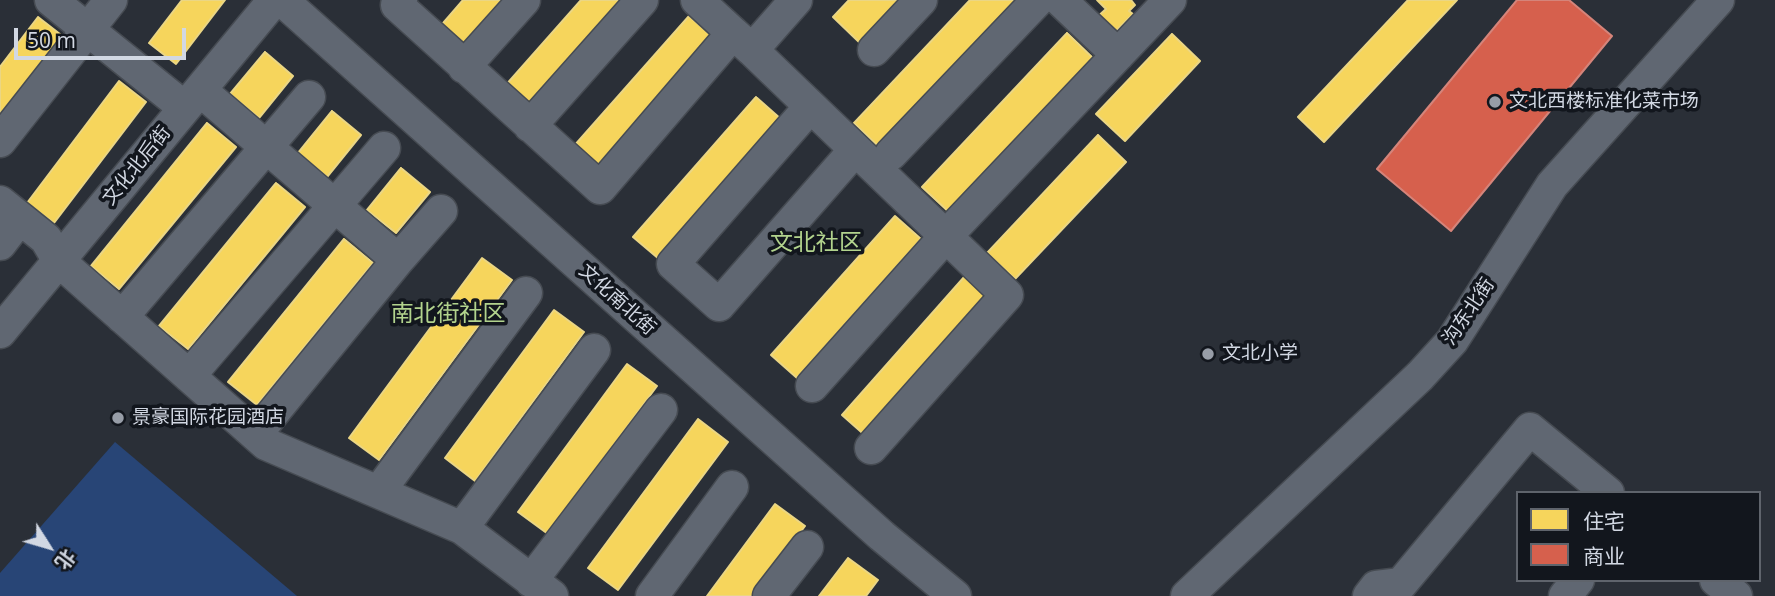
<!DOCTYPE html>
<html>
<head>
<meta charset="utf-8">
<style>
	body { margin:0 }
	#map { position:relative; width:1775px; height:596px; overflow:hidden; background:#2a2f37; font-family:"Open Sans","Noto Sans SC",sans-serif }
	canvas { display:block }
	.legend { position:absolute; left:1516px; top:491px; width:245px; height:91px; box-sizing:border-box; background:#12161d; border:2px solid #5f646c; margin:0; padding:9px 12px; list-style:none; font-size:21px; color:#d2d8e3 }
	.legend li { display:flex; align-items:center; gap:14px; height:35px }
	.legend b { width:35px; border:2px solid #5f646c }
	.north { position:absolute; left:14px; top:512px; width:70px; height:70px; -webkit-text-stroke:5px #12161d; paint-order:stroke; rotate:127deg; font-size:19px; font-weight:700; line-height:28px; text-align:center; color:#d2d8e3 }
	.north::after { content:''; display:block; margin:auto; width:24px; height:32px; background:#d2d8e3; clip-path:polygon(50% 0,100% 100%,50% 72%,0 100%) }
	.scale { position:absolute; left:14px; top:28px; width:172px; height:32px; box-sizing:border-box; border:4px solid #d2d8e3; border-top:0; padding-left:9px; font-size:21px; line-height:24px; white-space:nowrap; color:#d2d8e3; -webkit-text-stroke:5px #12161d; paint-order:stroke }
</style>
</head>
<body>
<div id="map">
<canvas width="1775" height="596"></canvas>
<ul class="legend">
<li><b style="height:19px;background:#f6d55c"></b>住宅</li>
<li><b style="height:19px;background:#d6604d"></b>商业</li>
</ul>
<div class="north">北</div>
<div class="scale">50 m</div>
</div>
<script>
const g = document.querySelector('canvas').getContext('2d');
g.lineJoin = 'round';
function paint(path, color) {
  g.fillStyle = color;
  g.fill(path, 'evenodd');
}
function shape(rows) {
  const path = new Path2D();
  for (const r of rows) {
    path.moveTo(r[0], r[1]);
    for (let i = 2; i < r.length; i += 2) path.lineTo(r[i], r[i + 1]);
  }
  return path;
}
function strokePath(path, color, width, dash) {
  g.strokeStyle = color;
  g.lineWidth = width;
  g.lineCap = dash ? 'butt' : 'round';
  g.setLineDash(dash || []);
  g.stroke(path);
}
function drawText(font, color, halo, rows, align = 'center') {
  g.font = font + ' "Open Sans","Noto Sans SC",sans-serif';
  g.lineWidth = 7;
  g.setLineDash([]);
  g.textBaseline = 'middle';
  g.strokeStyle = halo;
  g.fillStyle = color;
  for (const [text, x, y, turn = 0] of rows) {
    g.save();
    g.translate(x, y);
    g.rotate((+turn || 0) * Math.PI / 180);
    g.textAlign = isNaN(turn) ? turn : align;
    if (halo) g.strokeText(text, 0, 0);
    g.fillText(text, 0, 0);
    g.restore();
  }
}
paint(shape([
	[115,442,297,596,0,596,0,573]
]), '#284576');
const homes = shape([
	[182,0,225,0,176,64,149,43,182,0],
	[463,0,510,0,457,60,431,37,463,0],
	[581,0,627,0,523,118,497,95,581,0],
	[849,0,902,0,861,44,833,17,849,0],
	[970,0,1024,0,882,150,854,123,970,0],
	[1097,0,1131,0,1135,5,1129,11,1133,14,1112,35,1095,19,1106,9,1097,0],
	[1408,0,1457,0,1324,142,1298,117,1408,0],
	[689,16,715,39,592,179,566,155,689,16],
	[38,17,65,38,0,123,0,67,38,17],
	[1067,33,1095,60,951,214,922,187,1067,33],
	[1172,34,1200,61,1125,141,1096,114,1172,34],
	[265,52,293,76,259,118,230,94,265,52],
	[119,81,146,102,54,223,27,203,119,81],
	[756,97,782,120,659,259,633,237,756,97],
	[332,111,361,135,327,177,298,153,332,111],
	[207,123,236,147,119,289,91,266,207,123],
	[1098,135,1126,162,1015,279,987,253,1098,135],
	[401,168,430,192,396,233,367,210,401,168],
	[276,183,305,207,188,349,159,326,276,183],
	[895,216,921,239,797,378,771,355,895,216],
	[344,239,373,263,257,405,228,382,344,239],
	[482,258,512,280,379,460,349,438,482,258],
	[965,276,991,299,868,438,842,415,965,276],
	[554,310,584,332,475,481,445,458,554,310],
	[627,364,657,386,548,534,518,512,627,364],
	[698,419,728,442,618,590,588,568,698,419],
	[775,504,805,526,753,596,707,596,775,504],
	[848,558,878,580,866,596,819,596,848,558]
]);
paint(homes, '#f6d55c');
strokePath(homes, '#ebd684', 2);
const shops = shape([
	[1517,0,1569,0,1612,36,1451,231,1377,169,1517,0]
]);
paint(shops, '#d6604d');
strokePath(shops, '#d5847a', 2);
const minor = shape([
	[51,0,185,108],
	[282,0,882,536,955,596],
	[401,0,397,5,600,188,733,33,752,50,1007,295,871,448],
	[697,0,733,33],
	[1060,0,1118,55],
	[752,50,796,0],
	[874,50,921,0],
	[464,67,524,0],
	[200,90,398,260,256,434],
	[810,107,673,264,719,305,855,150],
	[530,126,642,0],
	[0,141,111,0],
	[891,154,1038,0],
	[0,202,46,239,59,261,266,444,462,528,552,596],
	[0,244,20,218],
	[398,260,441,211],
	[122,317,309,97],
	[0,332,274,0],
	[189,376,384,148],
	[812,386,946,236,1170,0],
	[380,490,526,293],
	[462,528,594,350],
	[1716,580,1736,596],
	[531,581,661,410],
	[652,596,732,487],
	[769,596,807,547],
	[1187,596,1420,376,1452,341,1552,185,1718,0],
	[1369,596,1376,587,1401,584,1530,429,1608,493],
	[1565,596,1578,580]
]);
strokePath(minor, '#464b52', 35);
strokePath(minor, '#606772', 32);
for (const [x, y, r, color] of [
	[1495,102,7,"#979da7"],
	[1208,354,7,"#979da7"],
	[118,418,7,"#979da7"]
]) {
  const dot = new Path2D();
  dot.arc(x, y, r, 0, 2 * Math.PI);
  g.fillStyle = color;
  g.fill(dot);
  strokePath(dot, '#12161d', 2.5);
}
drawText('19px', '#d2d8e3', '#12161d', [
	["文北西楼标准化菜市场",1509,102],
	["文北小学",1222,354],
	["景豪国际花园酒店",132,418]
], 'left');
drawText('19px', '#d2d8e3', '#12161d', [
	["文化北后街",137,166,-51],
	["文化南北街",617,300,42],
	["沟东北街",1469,312,-56]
]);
drawText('23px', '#b2d38d', '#12161d', [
	["文北社区",816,243],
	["南北街社区",448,314]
]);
</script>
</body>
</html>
